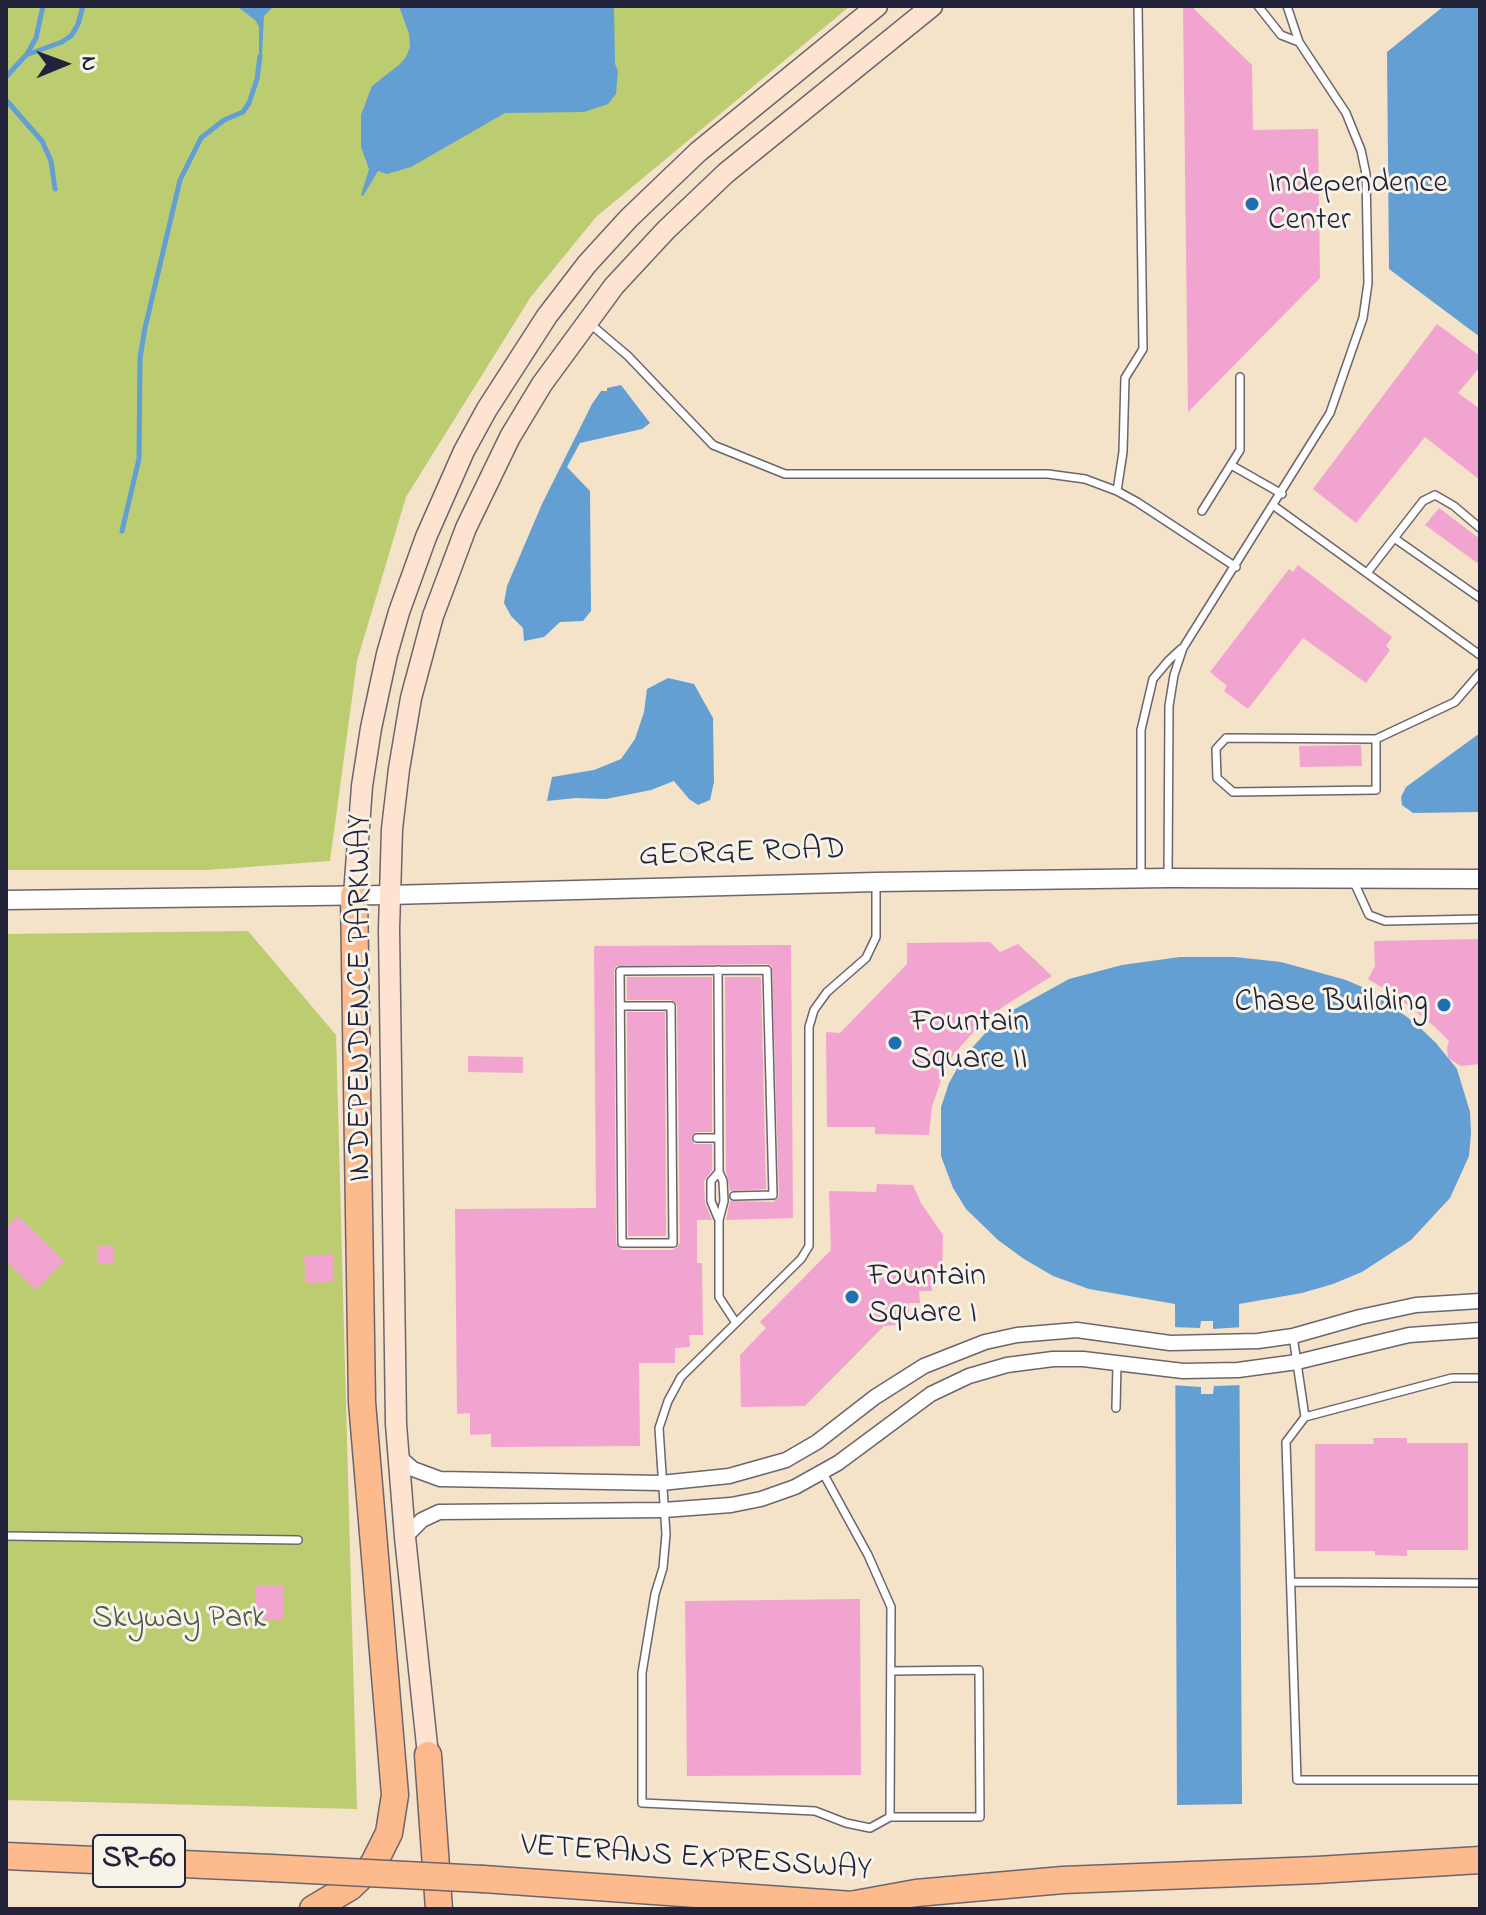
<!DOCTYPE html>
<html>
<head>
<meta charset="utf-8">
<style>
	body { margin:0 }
	#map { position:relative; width:1486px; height:1915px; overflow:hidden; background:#f4e2c9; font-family:"Indie Flower",sans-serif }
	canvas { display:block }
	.frame { position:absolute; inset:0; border:8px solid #22223b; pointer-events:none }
	.north { position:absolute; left:24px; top:24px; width:80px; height:80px; -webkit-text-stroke:6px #f7f3e8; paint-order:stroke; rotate:89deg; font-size:22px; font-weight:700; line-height:32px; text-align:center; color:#22223b }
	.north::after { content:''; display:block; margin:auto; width:28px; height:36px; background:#22223b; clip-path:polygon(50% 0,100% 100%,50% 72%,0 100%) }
</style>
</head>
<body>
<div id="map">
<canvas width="1486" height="1915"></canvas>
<div class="frame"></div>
<div class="north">N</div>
</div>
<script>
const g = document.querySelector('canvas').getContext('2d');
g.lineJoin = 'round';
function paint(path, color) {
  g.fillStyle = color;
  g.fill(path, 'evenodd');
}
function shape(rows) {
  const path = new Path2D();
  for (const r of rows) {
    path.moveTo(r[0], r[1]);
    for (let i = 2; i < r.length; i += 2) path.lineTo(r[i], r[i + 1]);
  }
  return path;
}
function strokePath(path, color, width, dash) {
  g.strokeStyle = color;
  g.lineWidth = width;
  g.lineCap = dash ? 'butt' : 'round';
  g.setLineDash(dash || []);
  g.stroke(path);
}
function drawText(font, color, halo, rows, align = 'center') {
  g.font = font + ' "Indie Flower",sans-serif';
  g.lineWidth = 6;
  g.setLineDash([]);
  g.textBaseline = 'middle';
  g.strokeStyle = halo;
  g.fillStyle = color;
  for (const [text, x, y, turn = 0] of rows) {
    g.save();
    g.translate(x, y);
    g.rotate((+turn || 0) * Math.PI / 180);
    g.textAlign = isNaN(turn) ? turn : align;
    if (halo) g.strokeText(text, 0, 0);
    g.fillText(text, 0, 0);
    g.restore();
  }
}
paint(shape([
	[6,6,850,6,596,217,530,298,406,497,357,661,330,861,207,870,6,870],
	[248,931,336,1035,357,1809,6,1800,6,934]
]), '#bbcd70');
paint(shape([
	[237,6,274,6,264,16,262,57,259,55,259,27,256,21],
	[399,6,614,6,615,64,618,71,616,94,608,104,584,112,505,113,411,167,387,174,378,171,363,196,361,195,369,169,361,147,361,115,372,86,400,64,406,57,410,47,409,34],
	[1444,6,1480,6,1480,337,1389,269,1387,52],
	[621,385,650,423,642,429,580,443,567,467,590,491,591,611,583,621,560,622,544,637,524,641,523,628,511,616,504,603,507,586,542,504,592,404,601,391,607,391,607,388],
	[668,678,694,684,713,718,714,782,710,800,698,805,689,799,674,781,651,790,606,799,576,798,547,801,552,777,594,770,621,759,635,739,644,712,647,689],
	[1480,733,1480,812,1413,813,1402,805,1401,797,1406,787],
	[1180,957,1235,957,1281,962,1346,980,1369,990,1414,1022,1436,1043,1457,1069,1470,1112,1471,1133,1469,1156,1450,1198,1411,1240,1362,1272,1333,1284,1302,1293,1239,1304,1242,1804,1177,1805,1175,1304,1089,1289,1053,1276,1024,1259,998,1240,966,1209,953,1188,941,1156,941,1107,949,1083,963,1058,989,1029,1013,1010,1069,979,1122,965]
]), '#639fd3');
paint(shape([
	[1201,1321,1213,1321,1213,1329,1243,1327,1243,1385,1214,1386,1213,1394,1201,1394,1201,1387,1171,1385,1171,1327,1200,1328]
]), '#f4e2c9');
strokePath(shape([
	[27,54,36,38,43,6],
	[6,77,26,55,62,42,72,35,78,24,83,6],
	[6,100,42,141,51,161,55,189],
	[122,531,139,459,140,358,145,328,180,180,201,138,224,120,243,112,249,103,257,79,260,56]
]), '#639fd3', 5);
paint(shape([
	[1183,6,1191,6,1252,65,1253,130,1318,129,1320,278,1188,412],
	[1437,324,1480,356,1480,367,1458,393,1480,409,1480,480,1425,437,1356,523,1313,489],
	[1439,508,1480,539,1480,565,1425,525],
	[1298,565,1392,637,1386,646,1390,650,1366,683,1303,638,1248,709,1224,691,1227,686,1210,672,1289,569,1293,572],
	[1361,745,1362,766,1300,767,1299,746],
	[1480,939,1480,1064,1461,1066,1448,1058,1447,1047,1449,1041,1435,1027,1395,995,1368,979,1375,966,1374,941],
	[990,942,1000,952,1018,944,1052,976,1004,1006,979,1026,954,1054,943,1074,932,1107,929,1135,875,1134,875,1127,827,1127,826,1032,840,1033,907,964,907,943],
	[791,945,793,1218,726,1220,730,1201,773,1202,779,1196,772,966,767,964,616,966,614,971,616,1243,622,1250,673,1250,680,1243,677,1005,671,1000,627,1000,627,977,712,977,712,1132,696,1132,691,1137,694,1144,712,1144,712,1170,704,1181,705,1202,712,1220,697,1220,697,1263,702,1263,703,1335,689,1335,690,1347,675,1348,675,1363,639,1363,640,1446,491,1447,491,1434,470,1435,470,1413,457,1414,455,1209,596,1208,594,946],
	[725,977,761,977,766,1189,730,1191,726,1171],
	[627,1012,665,1012,666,1236,628,1236],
	[468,1056,523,1057,523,1073,468,1072],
	[877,1184,913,1185,921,1203,943,1235,942,1279,931,1280,932,1291,919,1291,920,1303,909,1303,909,1314,897,1315,896,1325,884,1326,805,1406,741,1407,740,1355,766,1328,760,1322,831,1250,829,1191,876,1192],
	[18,1216,64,1261,36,1290,6,1261,6,1228],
	[113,1245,113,1264,97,1264,97,1246],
	[333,1254,334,1282,306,1283,304,1256],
	[1373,1438,1407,1438,1407,1443,1468,1443,1468,1550,1407,1550,1407,1556,1375,1555,1375,1551,1315,1551,1315,1444,1374,1444],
	[255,1585,283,1585,284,1619,256,1620],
	[860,1599,861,1775,687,1776,685,1601]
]), '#f2a4d0');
const service = shape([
	[1258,6,1281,35,1299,42],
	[588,322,628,356,713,445,785,474,1048,474,1085,479,1117,491,1137,502,1236,567],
	[1231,465,1282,494],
	[1117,491,1123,452,1125,378,1143,349,1138,6],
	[1274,506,1480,655],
	[1202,511,1240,450,1240,377],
	[1394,538,1480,598],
	[1367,573,1423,501,1435,495,1454,506,1480,528],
	[1376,739,1376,790,1233,792,1217,778,1216,749,1226,738,1376,739,1455,702,1480,673],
	[1141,876,1141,730,1153,679,1169,660,1181,649],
	[1168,878,1169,706,1174,675,1183,648,1330,413,1363,318,1368,283,1366,174,1361,150,1346,113,1299,42,1287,6],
	[1353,880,1369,915,1385,921,1480,919],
	[876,884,876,937,866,958,827,992,814,1010,809,1027,809,1246,801,1259,681,1377,668,1401,659,1428,666,1534,663,1568,655,1594,642,1673,642,1803,815,1811,846,1823,870,1828,890,1817,980,1817,979,1670,891,1671],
	[718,970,719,1172,723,1181,724,1201,719,1220,719,1297,736,1323],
	[621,1006,671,1006,673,1243,622,1243,620,971,767,970,773,1195,734,1196],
	[697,1138,719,1138],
	[718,1218,711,1201,711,1181,719,1172],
	[1293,1336,1305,1417,1452,1378,1480,1378],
	[1116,1408,1117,1363],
	[1305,1417,1286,1442,1297,1780,1480,1780],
	[823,1473,868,1555,891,1607,890,1817],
	[6,1536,298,1540],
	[1291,1582,1480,1583]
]);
const minor = shape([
	[398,1456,413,1469,440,1479,661,1483,729,1476,786,1460,817,1442,875,1397,924,1366,985,1342,1017,1335,1077,1330,1170,1343,1258,1341,1293,1336,1360,1317,1416,1305,1480,1301],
	[405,1537,422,1520,439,1512,664,1510,731,1505,761,1499,795,1487,838,1463,931,1394,969,1376,1007,1365,1053,1359,1083,1359,1183,1371,1238,1370,1297,1362,1409,1335,1480,1330]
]);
const tertiary = shape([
	[6,900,389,895,876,882,1168,878,1480,879]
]);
const secondary = shape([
	[354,895,362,786,371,728,387,654,399,612,426,537,464,451,487,409,547,316,587,264,629,218,698,152,877,6],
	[428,1755,405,1537,396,1424,389,929,392,829,399,769,411,698,433,616,466,528,510,437,542,384,614,286,666,230,726,173,932,6]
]);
const motorway = shape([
	[428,1755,439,1909],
	[6,1856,271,1868],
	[483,1879,867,1906],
	[850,1905,916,1893,1063,1880,1317,1870,1480,1860],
	[313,1909,350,1887,373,1865,389,1833,395,1795,362,1402,354,895]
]);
strokePath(service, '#6c656d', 10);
strokePath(minor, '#6c656d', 17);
strokePath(tertiary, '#6c656d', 21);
strokePath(secondary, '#6c656d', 23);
strokePath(motorway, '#6c656d', 29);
strokePath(service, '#fff', 7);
strokePath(minor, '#fff', 14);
strokePath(tertiary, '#fff', 18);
strokePath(secondary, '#fee3d1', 20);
strokePath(motorway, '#fcba8d', 26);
const motorwayBridge = shape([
	[271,1868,483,1879]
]);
strokePath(motorwayBridge, '#6c656d', 29, []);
strokePath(motorwayBridge, '#fcba8d', 26);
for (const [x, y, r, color] of [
	[1252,204,8,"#1f6fb2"],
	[1444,1005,8,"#1f6fb2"],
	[895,1043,8,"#1f6fb2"],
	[852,1297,8,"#1f6fb2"]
]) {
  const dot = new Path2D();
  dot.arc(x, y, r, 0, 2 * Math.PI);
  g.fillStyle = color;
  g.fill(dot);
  strokePath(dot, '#f7f3e8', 3);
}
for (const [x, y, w] of [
	[139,1861,92]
]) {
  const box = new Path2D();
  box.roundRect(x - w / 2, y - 26, w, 52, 6);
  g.fillStyle = '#f7f3e8';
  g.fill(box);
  strokePath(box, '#22223b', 2);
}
drawText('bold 30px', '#22223b', null, [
	["SR-60",139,1861]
]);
drawText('32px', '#22223b', '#f7f3e8', [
	["Independence",1268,186],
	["Center",1268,223],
	["Chase Building",1428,1005,"right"],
	["Fountain",911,1025],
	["Square II",911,1062],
	["Fountain",868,1279],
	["Square I",868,1316]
], 'left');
drawText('32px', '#22223b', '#f7f3e8', [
	["GEORGE ROAD",742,855,-2],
	["INDEPENDENCE PARKWAY",363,998,-90],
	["VETERANS EXPRESSWAY",696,1860,4]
]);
drawText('32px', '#50554b', '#f7f3e8', [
	["Skyway Park",179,1621]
]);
</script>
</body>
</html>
